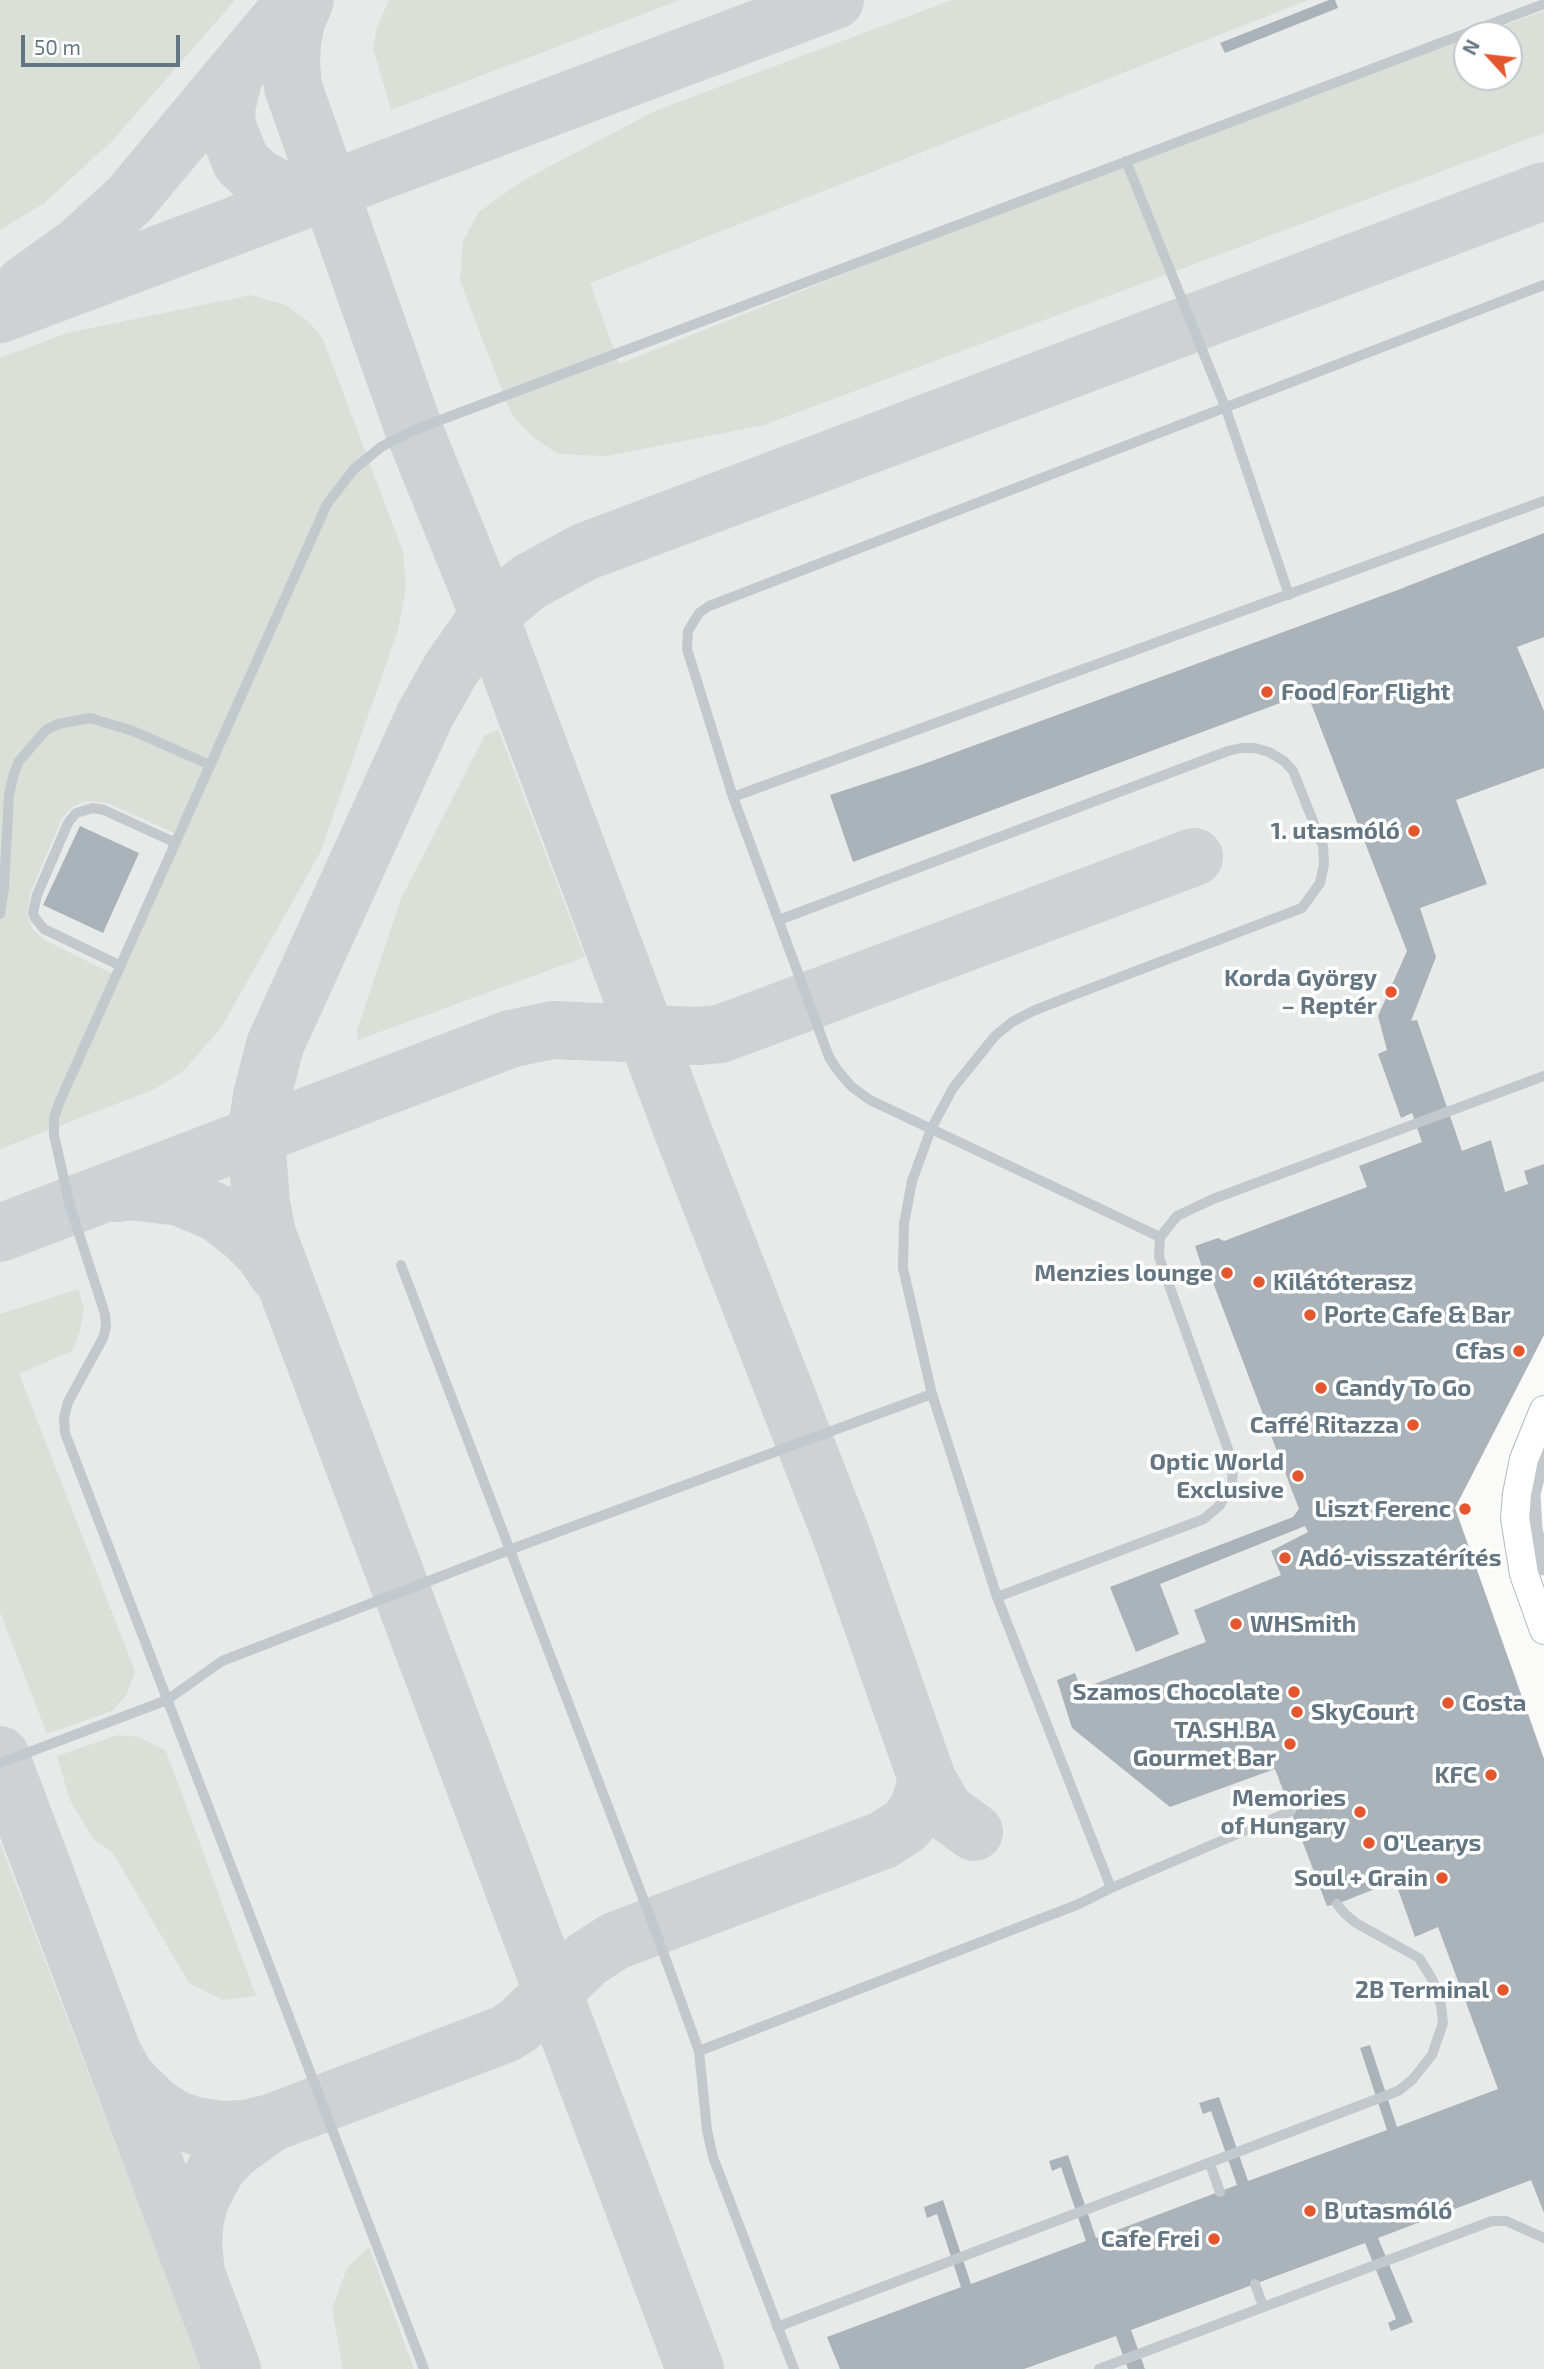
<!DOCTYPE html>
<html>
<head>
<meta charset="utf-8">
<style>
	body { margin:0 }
	#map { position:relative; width:1544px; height:2369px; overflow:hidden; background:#fafaf8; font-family:"Exo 2",sans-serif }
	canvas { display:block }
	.north { position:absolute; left:1453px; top:21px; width:70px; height:70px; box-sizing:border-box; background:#fff; border:2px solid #c1c8cd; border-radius:50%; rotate:297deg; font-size:19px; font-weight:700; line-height:28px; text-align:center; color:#657683 }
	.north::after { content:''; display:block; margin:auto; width:24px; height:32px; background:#e4572e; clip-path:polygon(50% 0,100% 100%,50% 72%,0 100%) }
	.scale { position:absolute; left:21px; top:35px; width:159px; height:32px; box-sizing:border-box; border:4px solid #657683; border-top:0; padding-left:9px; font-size:21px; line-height:24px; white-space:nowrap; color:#657683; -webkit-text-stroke:5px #fff; paint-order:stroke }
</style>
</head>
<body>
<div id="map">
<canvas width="1544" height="2369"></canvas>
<div class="north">N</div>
<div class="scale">50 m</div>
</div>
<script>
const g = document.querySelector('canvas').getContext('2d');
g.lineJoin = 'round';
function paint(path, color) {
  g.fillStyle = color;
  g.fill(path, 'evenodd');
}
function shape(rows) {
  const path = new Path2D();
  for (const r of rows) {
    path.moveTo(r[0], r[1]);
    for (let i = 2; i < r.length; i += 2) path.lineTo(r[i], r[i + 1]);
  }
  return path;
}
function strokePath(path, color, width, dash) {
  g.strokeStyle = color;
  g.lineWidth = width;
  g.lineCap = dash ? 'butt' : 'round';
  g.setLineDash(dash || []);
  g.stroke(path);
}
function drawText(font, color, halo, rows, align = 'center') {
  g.font = font + ' "Exo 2",sans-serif';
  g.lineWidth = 7;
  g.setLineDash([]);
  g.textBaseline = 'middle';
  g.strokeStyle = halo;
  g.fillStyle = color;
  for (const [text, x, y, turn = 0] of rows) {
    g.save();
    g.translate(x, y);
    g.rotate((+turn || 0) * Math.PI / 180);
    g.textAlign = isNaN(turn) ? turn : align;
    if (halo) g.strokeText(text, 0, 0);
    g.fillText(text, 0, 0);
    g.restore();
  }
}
paint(shape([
	[0,0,1544,0,1544,1335,1455,1508,1544,1759,1544,2369,0,2369],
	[1467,35,1509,35,1509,77,1467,77]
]), '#e8e9e9');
paint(shape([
	[0,0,235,0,112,141,43,204,0,230],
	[389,0,680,0,391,110,373,48,377,27],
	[952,0,1308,0,590,283,619,364,1126,161,1467,39,1467,77,1509,77,1509,35,1477,35,1544,11,1544,133,764,425,607,456,558,454,533,437,513,416,507,403,460,281,463,241,479,212,522,181,657,110],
	[251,295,286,305,310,323,323,339,403,552,406,588,398,630,320,853,221,1028,183,1071,155,1089,0,1149,0,358,67,333],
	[85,801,107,803,179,835,117,976,43,939,32,928,27,914,31,891,62,818,72,807],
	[498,729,585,957,358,1040,357,1030,401,899,485,735],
	[78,1289,84,1309,79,1334,72,1351,19,1374,135,1671,127,1694,112,1711,47,1734,0,1612,0,1314],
	[118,1735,139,1737,166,1751,256,1996,223,2000,189,1983,113,1853,94,1840,70,1800,57,1756],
	[0,1843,202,2369,0,2369],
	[369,2247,414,2369,343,2369,332,2309,347,2268]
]), '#dadfd7');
strokePath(shape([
	[305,0,296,21,292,42,291,64,293,87,414,430,489,615,686,1139,843,1540,927,1779,942,1806,949,1814,974,1832],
	[234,75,226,109,227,126,241,162,257,177,287,193,305,195,328,191],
	[24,285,81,244,129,200,296,0],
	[0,314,835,0],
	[117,1193,130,1191,180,1197,218,1213,245,1234,263,1252,277,1273],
	[0,1233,510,1039,552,1030,698,1036,720,1034,1194,857],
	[0,1755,232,2369],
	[114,2056,125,2076,140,2092,156,2107,175,2119,195,2126,220,2130,246,2129,271,2123,505,2034,519,2025,587,1959,615,1941,883,1840,905,1826,913,1816,920,1805,927,1779],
	[195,2264,193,2242,195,2219,200,2200,207,2186,216,2169,232,2151,271,2123],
	[695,2369,267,1234,261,1203,256,1135,262,1096,275,1045,425,715,451,669,489,615,529,582,584,552,1544,191]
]), '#ced2d4', 58);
paint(shape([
	[1329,0,1335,0,1338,8,1225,53,1220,43],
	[1544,533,1544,637,1517,647,1544,711,1544,768,1456,800,1487,884,1420,908,1436,957,1411,1021,1417,1020,1462,1151,1491,1140,1505,1192,1528,1184,1524,1171,1544,1164,1544,1335,1455,1508,1544,1759,1544,2213,1531,2180,1378,2238,1413,2322,1391,2331,1388,2323,1396,2319,1365,2243,1131,2330,1145,2369,1128,2369,1116,2336,1024,2369,840,2369,827,2337,961,2287,937,2214,927,2218,924,2207,943,2200,971,2284,1086,2241,1061,2167,1052,2171,1049,2161,1068,2155,1096,2238,1237,2185,1211,2111,1203,2114,1199,2103,1219,2097,1248,2181,1387,2130,1360,2048,1370,2045,1397,2127,1498,2089,1438,1927,1415,1937,1395,1881,1337,1904,1327,1906,1275,1769,1170,1807,1072,1728,1057,1680,1075,1673,1081,1689,1206,1642,1194,1610,1281,1575,1271,1551,1308,1532,1305,1526,1160,1584,1179,1634,1136,1652,1110,1587,1293,1517,1299,1509,1209,1272,1203,1270,1195,1246,1218,1238,1224,1241,1367,1187,1359,1166,1422,1142,1412,1113,1401,1118,1378,1054,1387,1050,1378,1016,1407,951,1307,693,853,862,830,795,918,766,1098,700,1395,591],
	[80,826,139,853,103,933,43,905]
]), '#aab3b9');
const secondary = shape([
	[1544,1410,1524,1459,1517,1494,1515,1518,1524,1574,1544,1630]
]);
strokePath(secondary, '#b3babf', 30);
strokePath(shape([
	[1126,161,1226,409,1289,595],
	[733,797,1544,501],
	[0,914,4,888,9,795,13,777,19,761,46,730,58,724,90,718,133,731,210,765],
	[779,920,1228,751,1241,748,1255,748,1269,752,1284,761,1293,771,1323,846,1324,864,1320,883,1302,908,1076,994,1033,1011,1012,1022,995,1036,953,1088,931,1129,912,1181,904,1224,903,1268,932,1394,997,1597,1111,1888],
	[121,966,44,929,35,918,33,913,37,895,68,823,76,813,93,808,104,810,176,843],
	[1160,1237,870,1100,852,1087,838,1071,829,1057,733,797,687,649,688,631,699,613,709,606,1544,285],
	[401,1265,654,1927,699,2051,707,2130,713,2157,794,2369],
	[997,1597,1204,1519,1220,1505,1232,1484,1233,1463,1159,1257,1160,1237,1177,1216,1213,1199,1544,1076],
	[0,1763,167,1700,222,1661,509,1550,932,1394],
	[699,2051,1079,1904,1111,1888,1291,1811],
	[1210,2164,1220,2192],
	[1255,2284,1263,2306],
	[777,2327,1398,2091,1412,2080,1432,2055,1443,2023,1441,2005,1432,1979,1419,1958,1356,1923,1345,1914,1337,1904],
	[424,2369,65,1433,64,1418,68,1402,103,1338,106,1327,105,1314,70,1206,54,1135,54,1118,59,1103,327,504,354,469,381,447,414,430,1544,4],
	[1099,2369,1492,2221,1506,2221,1544,2238]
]), '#c3c8cc', 10);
strokePath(shape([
	[1544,1442,1531,1494,1533,1530,1544,1566]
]), '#c3c8cc', 19);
strokePath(secondary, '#fff', 28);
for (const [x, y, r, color] of [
	[1267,692,7,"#e4572e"],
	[1414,831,7,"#e4572e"],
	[1391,992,7,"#e4572e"],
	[1227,1273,7,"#e4572e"],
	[1259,1282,7,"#e4572e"],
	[1310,1315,7,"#e4572e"],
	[1519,1351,7,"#e4572e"],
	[1321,1388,7,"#e4572e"],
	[1413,1425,7,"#e4572e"],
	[1298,1476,7,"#e4572e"],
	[1465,1509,7,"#e4572e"],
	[1285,1558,7,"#e4572e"],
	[1236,1624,7,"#e4572e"],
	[1294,1692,7,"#e4572e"],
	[1448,1703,7,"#e4572e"],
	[1297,1712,7,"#e4572e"],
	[1290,1744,7,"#e4572e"],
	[1491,1775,7,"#e4572e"],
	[1360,1812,7,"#e4572e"],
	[1369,1843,7,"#e4572e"],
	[1442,1878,7,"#e4572e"],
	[1503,1990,7,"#e4572e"],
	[1310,2211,7,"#e4572e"],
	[1214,2239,7,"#e4572e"]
]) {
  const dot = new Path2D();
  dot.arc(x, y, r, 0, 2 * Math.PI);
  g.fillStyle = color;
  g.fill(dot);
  strokePath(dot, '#fff', 2.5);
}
drawText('bold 24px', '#657683', '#fff', [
	["Food For Flight",1281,692,"left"],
	["1. utasmóló",1400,831],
	["Korda György",1377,978],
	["– Reptér",1377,1006],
	["Menzies lounge",1213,1273],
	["Kilátóterasz",1273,1282,"left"],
	["Porte Cafe & Bar",1324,1315,"left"],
	["Cfas",1505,1351],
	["Candy To Go",1335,1388,"left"],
	["Caffé Ritazza",1399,1425],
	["Optic World",1284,1462],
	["Exclusive",1284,1490],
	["Liszt Ferenc",1451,1509],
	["Adó-visszatérítés",1299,1558,"left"],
	["WHSmith",1250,1624,"left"],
	["Szamos Chocolate",1280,1692],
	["Costa",1462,1703,"left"],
	["SkyCourt",1311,1712,"left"],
	["TA.SH.BA",1276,1730],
	["Gourmet Bar",1276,1758],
	["KFC",1477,1775],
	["Memories",1346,1798],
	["of Hungary",1346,1826],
	["O'Learys",1383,1843,"left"],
	["Soul + Grain",1428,1878],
	["2B Terminal",1489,1990],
	["B utasmóló",1324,2211,"left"],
	["Cafe Frei",1200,2239]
], 'right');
</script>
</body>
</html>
